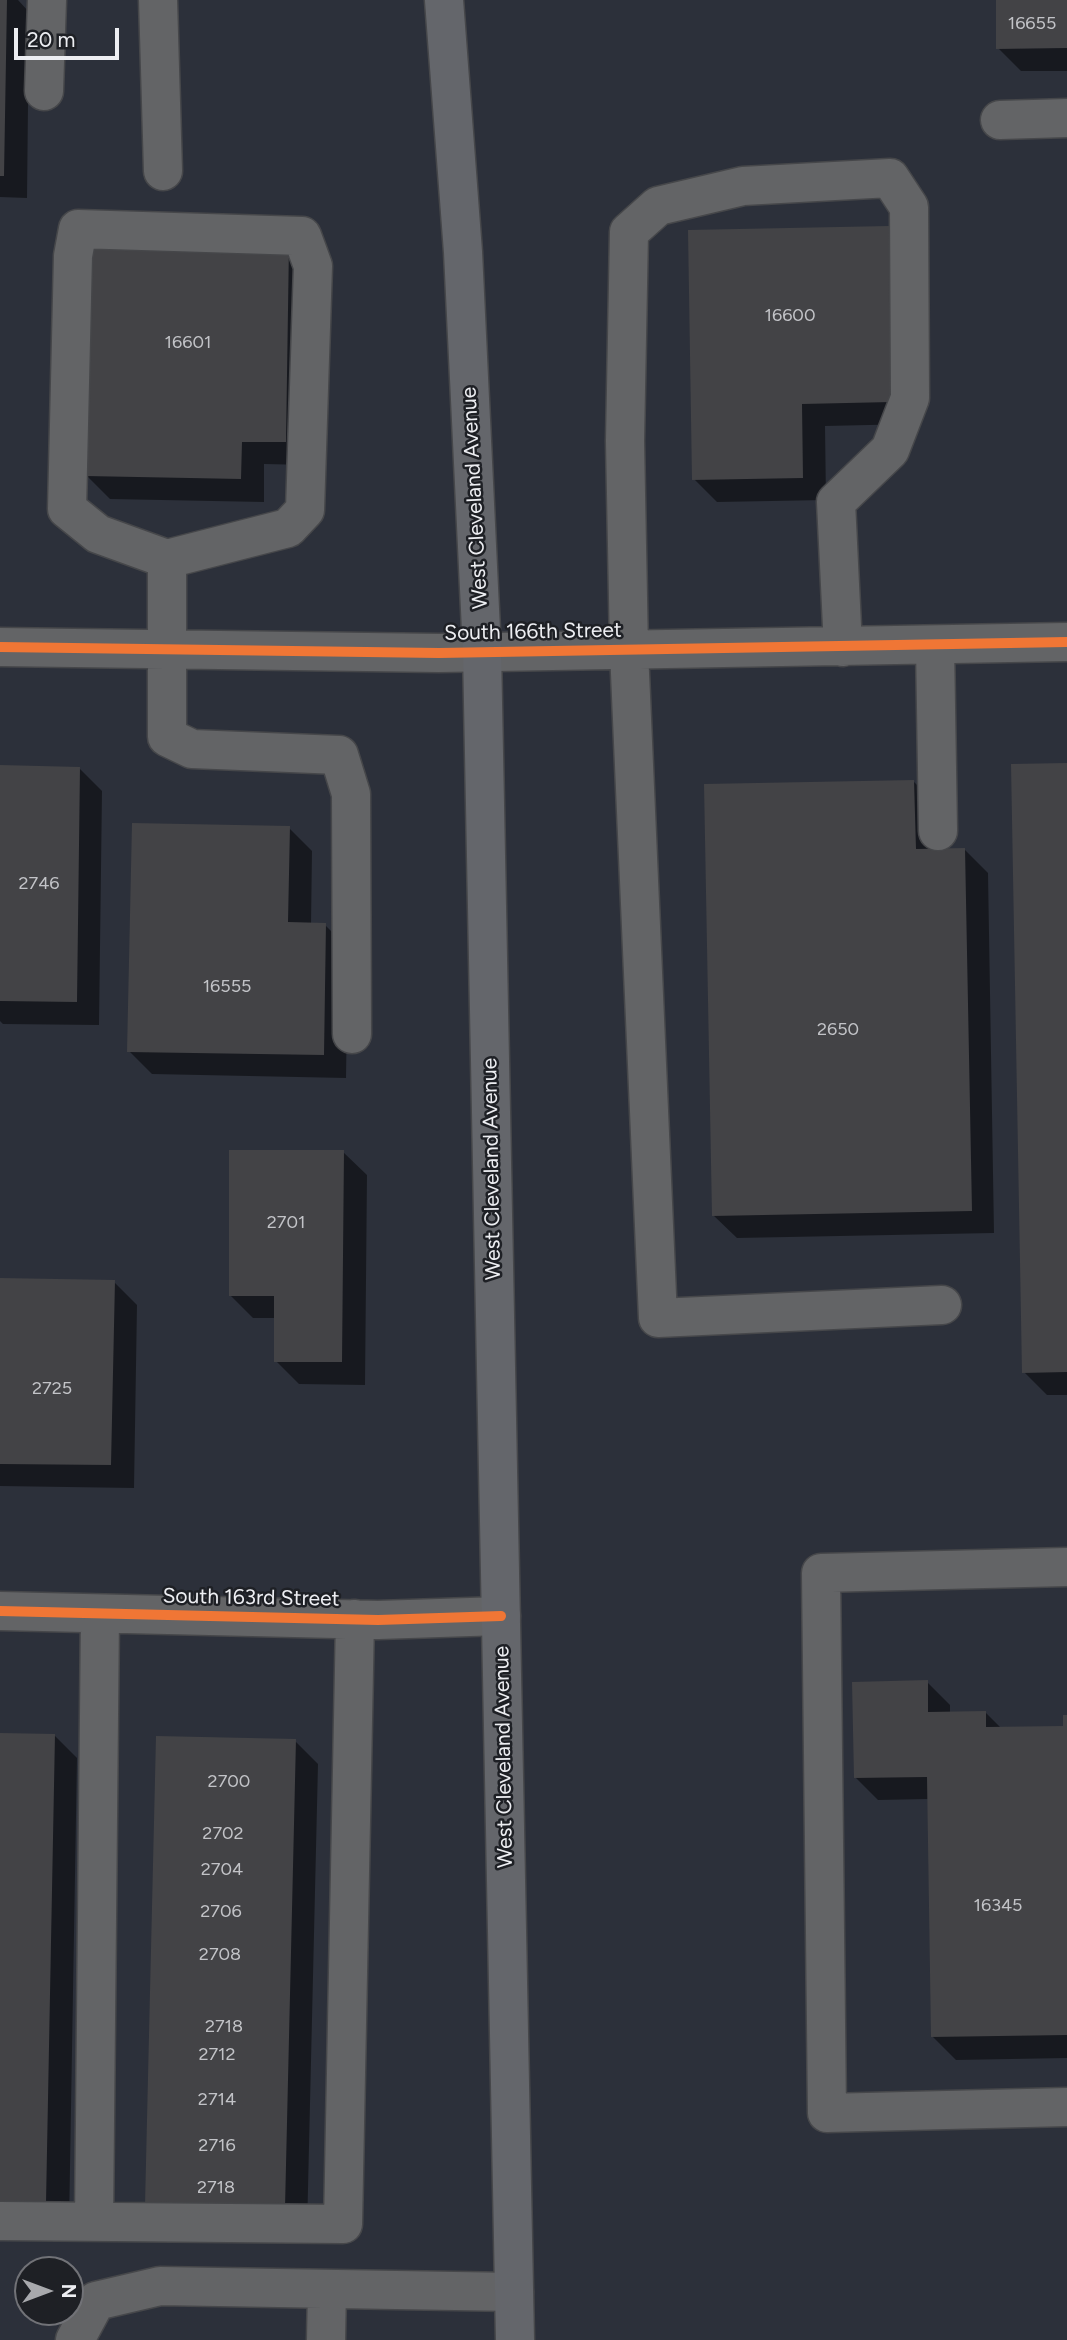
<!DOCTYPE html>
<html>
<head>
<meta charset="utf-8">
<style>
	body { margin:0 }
	#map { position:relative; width:1067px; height:2340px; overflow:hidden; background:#292a2d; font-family:Figtree,sans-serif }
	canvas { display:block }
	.north { position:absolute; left:14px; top:2256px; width:70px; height:70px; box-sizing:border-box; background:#1e2025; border:2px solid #717277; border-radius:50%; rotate:90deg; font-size:19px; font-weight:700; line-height:28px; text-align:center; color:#edeef2 }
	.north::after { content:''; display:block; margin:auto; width:24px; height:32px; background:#a8a9ad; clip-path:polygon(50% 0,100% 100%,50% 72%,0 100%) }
	.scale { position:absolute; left:14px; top:28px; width:105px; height:32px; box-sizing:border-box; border:4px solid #edeef2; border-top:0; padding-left:9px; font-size:21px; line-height:24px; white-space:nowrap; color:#edeef2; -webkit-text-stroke:5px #1e2025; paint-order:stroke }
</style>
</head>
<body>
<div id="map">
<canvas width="1067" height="2340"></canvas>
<div class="north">N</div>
<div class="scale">20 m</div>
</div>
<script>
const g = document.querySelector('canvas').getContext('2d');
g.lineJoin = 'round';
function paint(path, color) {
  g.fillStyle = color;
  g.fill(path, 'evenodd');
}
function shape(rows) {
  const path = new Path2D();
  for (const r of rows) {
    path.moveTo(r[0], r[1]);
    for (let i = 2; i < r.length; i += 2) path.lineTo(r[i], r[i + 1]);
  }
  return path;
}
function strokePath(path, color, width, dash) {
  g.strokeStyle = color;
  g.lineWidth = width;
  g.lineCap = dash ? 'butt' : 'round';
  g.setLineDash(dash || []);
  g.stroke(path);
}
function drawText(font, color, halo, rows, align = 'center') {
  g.font = font + ' Figtree,sans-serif';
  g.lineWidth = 5;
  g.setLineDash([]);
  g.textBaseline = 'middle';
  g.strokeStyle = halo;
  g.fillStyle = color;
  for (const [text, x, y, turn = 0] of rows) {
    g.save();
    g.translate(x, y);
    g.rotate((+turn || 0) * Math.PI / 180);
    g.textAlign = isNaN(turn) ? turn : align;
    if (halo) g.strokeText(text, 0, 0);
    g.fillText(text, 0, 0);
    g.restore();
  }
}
paint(shape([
	[0,0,1067,0,1067,2340,0,2340],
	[28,2270,70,2270,70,2312,28,2312]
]), '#2c303a');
paint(shape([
	[0,0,18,0,29,12,27,198,0,197],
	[998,0,1067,0,1067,71,1021,71,998,48],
	[888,228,911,251,914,424,825,426,826,500,717,502,694,479],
	[289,246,312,269,308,465,264,464,264,502,110,499,87,476],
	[1067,765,1067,1395,1047,1395,1024,1372],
	[0,767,79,768,102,791,99,1025,3,1024,0,1021],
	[914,782,937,805,938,850,965,850,988,873,994,1233,737,1238,713,1215],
	[289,828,312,851,311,925,325,925,348,948,346,1078,152,1074,129,1051],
	[343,1152,367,1175,365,1385,299,1384,276,1361,276,1318,253,1318,230,1295],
	[0,1280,114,1282,137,1305,134,1488,0,1486],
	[927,1682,950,1705,950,1713,985,1712,1001,1728,1065,1727,1067,1717,1067,2058,956,2060,933,2037,929,1799,878,1800,855,1777],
	[0,1734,54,1735,77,1758,69,2225,0,2224],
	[295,1741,318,1764,307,2231,170,2227]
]), '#0007');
paint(shape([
	[0,0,7,0,4,176,0,176],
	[996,0,1067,0,1067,48,996,49],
	[889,226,892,402,802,404,803,478,692,480,688,230],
	[89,240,289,244,286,442,242,442,241,479,85,476],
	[1067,763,1067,1372,1022,1373,1011,764],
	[0,765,80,767,77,1002,0,1001],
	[914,780,916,849,965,848,972,1211,712,1216,704,784],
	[132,823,290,826,288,922,326,923,324,1055,127,1052],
	[229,1150,344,1150,342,1362,274,1362,274,1296,229,1296],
	[0,1278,115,1280,111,1465,0,1464],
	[928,1680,928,1712,986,1711,986,1727,1063,1726,1063,1715,1067,1715,1067,2035,931,2037,927,1777,854,1778,852,1682],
	[0,1733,55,1734,46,2203,0,2202],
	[156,1736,296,1739,285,2208,145,2205]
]), '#434346');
const minor = shape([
	[158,0,163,171],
	[44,91,47,0],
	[1000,120,1067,118],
	[167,559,98,534,67,509,73,256,78,229,302,236,313,266,305,510,288,528,167,559,167,737,192,749,339,755,351,794,352,1034],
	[935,645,938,831],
	[0,647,439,653,1067,642],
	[843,647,836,502,890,450,910,398,909,207,890,178,743,186,658,206,629,232,625,441,629,650,658,1318,942,1305],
	[1067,1567,821,1573,827,2113,1067,2107],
	[0,1611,378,1620,501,1616],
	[0,2221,343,2224,355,1619],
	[94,2222,100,1614],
	[75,2340,96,2301,160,2286,514,2292],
	[326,2340,327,2289]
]);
const major = shape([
	[444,0,463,252,482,651,515,2340]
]);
strokePath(minor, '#46474a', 41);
strokePath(major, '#46474a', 41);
strokePath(minor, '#636466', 38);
strokePath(major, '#64666b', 38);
strokePath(shape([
	[0,647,439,653,1067,642],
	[0,1611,378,1620,501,1616]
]), '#f07635', 10);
drawText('18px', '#c2c3c7', null, [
	["16655",1032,24],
	["16600",790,316],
	["16601",188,343],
	["2746",39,884],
	["16555",227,987],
	["2650",838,1030],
	["2701",286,1223],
	["2725",52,1389],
	["2700",229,1782],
	["2702",223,1834],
	["2704",222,1870],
	["16345",998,1906],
	["2706",221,1912],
	["2708",220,1955],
	["2718",224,2027],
	["2712",217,2055],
	["2714",217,2100],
	["2716",217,2146],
	["2718",216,2188]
]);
drawText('21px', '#edeef2', '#1e2025', [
	["West Cleveland Avenue",475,498,-93],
	["South 166th Street",533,632,-1],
	["West Cleveland Avenue",492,1169,-91],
	["South 163rd Street",251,1598,1],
	["West Cleveland Avenue",504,1757,-91]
]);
</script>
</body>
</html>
